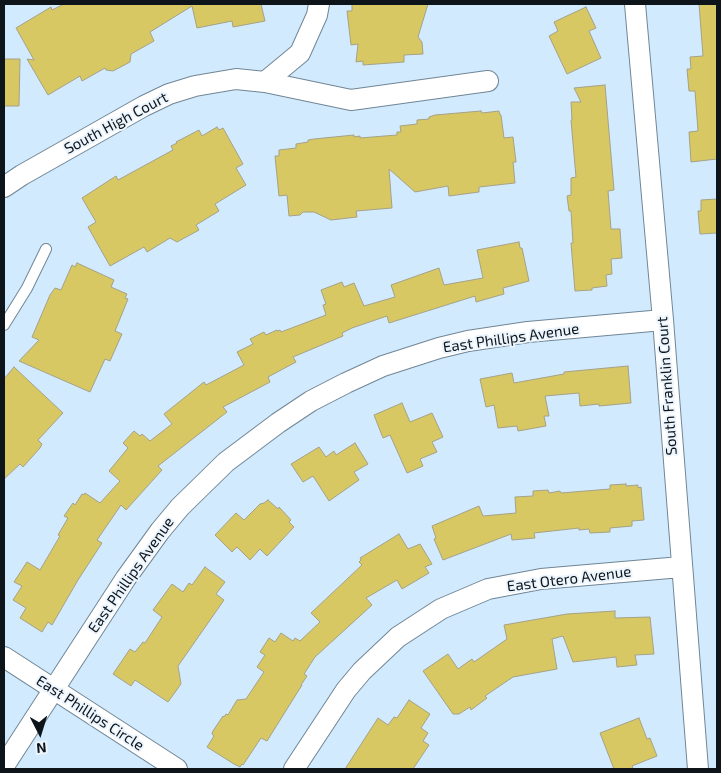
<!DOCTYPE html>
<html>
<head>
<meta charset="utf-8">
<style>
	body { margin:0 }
	#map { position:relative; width:721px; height:773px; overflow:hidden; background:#d2eafd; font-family:"Exo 2",sans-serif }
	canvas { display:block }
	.frame { position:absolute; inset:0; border:5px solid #0d151b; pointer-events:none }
	.north { position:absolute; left:15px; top:708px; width:50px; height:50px; -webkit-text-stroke:4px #ecf5fd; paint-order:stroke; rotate:175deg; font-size:14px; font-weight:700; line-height:20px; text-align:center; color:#0d151b }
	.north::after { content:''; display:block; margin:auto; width:18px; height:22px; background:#0d151b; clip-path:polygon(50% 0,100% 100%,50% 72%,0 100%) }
</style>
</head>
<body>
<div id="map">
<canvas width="721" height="773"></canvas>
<div class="frame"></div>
<div class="north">N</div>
</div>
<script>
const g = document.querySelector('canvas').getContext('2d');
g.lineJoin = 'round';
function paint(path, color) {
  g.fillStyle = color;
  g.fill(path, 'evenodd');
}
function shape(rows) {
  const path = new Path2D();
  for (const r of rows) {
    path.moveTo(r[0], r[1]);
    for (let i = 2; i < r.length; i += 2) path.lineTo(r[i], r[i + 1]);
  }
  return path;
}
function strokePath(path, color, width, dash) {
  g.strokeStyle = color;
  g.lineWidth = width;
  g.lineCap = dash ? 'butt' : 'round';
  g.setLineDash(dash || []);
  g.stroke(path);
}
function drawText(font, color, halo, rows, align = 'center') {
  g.font = font + ' "Exo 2",sans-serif';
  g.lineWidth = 4;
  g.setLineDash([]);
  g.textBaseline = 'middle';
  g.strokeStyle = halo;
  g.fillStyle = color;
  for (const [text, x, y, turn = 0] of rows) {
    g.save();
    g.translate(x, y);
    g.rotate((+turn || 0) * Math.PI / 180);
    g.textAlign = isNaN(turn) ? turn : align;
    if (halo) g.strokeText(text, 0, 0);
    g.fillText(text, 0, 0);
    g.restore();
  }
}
const building = shape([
	[64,4,261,4,265,21,233,27,232,21,197,28,192,6,150,32,154,41,131,54,130,62,113,71,106,70,105,68,82,81,80,76,48,95,27,59,34,60,16,28,51,7,52,10,64,4],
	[352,4,428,4,418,37,422,42,423,54,404,55,404,62,363,65,363,61,356,62,358,44,351,45,347,11,352,11,352,4],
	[699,4,717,4,717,159,691,162,689,132,698,131,695,91,689,91,687,69,691,69,690,57,703,56,699,4],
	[586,7,596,28,589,31,601,58,567,74,549,36,558,31,554,22,586,7],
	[4,59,20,59,19,106,4,106,4,59],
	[605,85,614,190,608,191,611,229,620,229,622,258,611,259,612,274,606,275,607,286,592,288,592,290,575,291,571,243,573,243,571,211,569,211,567,196,571,195,571,178,576,177,571,120,572,120,571,102,581,102,574,88,605,85],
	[481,111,482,113,499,111,500,115,501,115,504,138,513,137,516,162,513,162,515,183,479,187,479,192,449,196,448,186,415,192,389,169,392,208,356,211,357,217,331,220,314,212,303,212,300,215,289,216,287,195,279,196,275,156,279,156,279,150,296,148,296,144,308,142,308,140,314,139,354,135,354,137,360,136,360,138,397,135,397,132,401,132,400,126,417,124,417,120,429,119,429,117,435,115,481,111],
	[217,127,219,130,223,128,243,164,236,168,246,185,215,204,219,211,196,225,199,230,177,242,170,238,147,252,144,247,110,266,88,227,96,222,82,198,116,176,118,180,173,150,171,146,177,143,176,142,199,130,202,136,217,127],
	[717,199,717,233,700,234,698,211,701,211,701,200,717,199],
	[519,242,520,248,522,248,529,281,503,288,504,294,476,302,475,296,389,323,387,316,352,328,342,333,343,336,293,357,296,362,268,377,270,382,223,407,227,412,158,466,162,470,126,510,121,505,97,540,102,543,78,580,52,625,48,622,42,632,20,618,26,608,13,600,22,586,14,582,27,562,40,570,60,536,58,535,68,518,64,516,73,503,75,505,82,494,84,495,85,493,100,503,120,481,109,471,128,448,123,443,134,431,140,436,142,434,150,441,172,424,164,414,204,382,206,385,244,365,237,352,253,344,250,339,264,332,266,335,277,330,278,331,280,330,281,332,326,315,323,305,326,304,321,290,342,282,344,287,354,283,364,306,395,297,391,285,439,268,444,285,483,278,477,250,519,242],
	[77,263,114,280,111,287,127,294,125,298,128,299,115,331,122,334,110,361,105,359,90,392,19,361,39,340,32,337,50,295,55,288,61,290,72,265,75,267,77,263],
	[628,366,631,403,599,406,599,404,580,406,579,393,545,396,549,416,544,416,546,426,518,431,517,426,498,428,494,405,486,407,480,379,512,373,514,383,564,374,564,372,628,366],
	[14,367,63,413,38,440,42,444,40,448,23,467,20,464,4,479,4,379,14,367],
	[402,403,410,422,432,413,443,437,432,442,437,452,420,459,423,466,407,473,390,435,383,438,374,415,402,403],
	[355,443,368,464,354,472,359,480,329,501,313,476,303,482,291,464,319,447,326,457,334,451,336,455,355,443],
	[626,484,626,486,638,485,638,488,641,487,644,520,632,521,632,526,610,528,610,532,590,533,589,529,579,530,579,528,534,533,535,538,512,540,511,534,443,560,434,539,436,538,432,526,479,506,483,516,516,513,515,497,533,496,533,491,548,490,549,493,560,491,561,493,610,489,610,485,626,484],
	[268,500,278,509,279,507,291,520,289,522,294,527,267,556,260,549,250,560,237,547,232,552,215,535,236,513,244,520,260,504,264,503,268,500],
	[399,534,408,549,420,544,432,564,425,567,429,573,402,589,397,580,366,598,372,605,315,657,304,674,307,676,301,685,302,685,267,741,261,738,243,765,242,764,240,767,234,764,207,747,214,736,212,734,213,731,223,716,224,717,226,714,228,715,237,700,246,699,264,672,257,667,265,655,260,652,269,638,275,642,281,633,293,641,295,638,300,641,320,622,311,613,362,565,359,562,361,560,360,558,399,534],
	[205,567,225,582,216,594,224,600,178,666,181,684,168,702,135,680,131,686,113,674,130,649,135,652,143,642,145,643,162,617,153,610,172,584,183,592,189,583,192,585,205,567],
	[615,611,615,618,650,617,654,654,635,655,637,665,617,667,616,657,573,662,563,636,552,639,557,669,513,677,485,696,487,698,471,710,470,707,459,714,453,714,423,671,448,654,458,669,472,659,474,662,507,639,504,625,567,614,615,611],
	[409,700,430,714,421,728,428,733,423,741,429,745,413,769,345,769,378,718,388,725,394,717,397,718,409,700],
	[639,718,647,739,650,738,657,756,632,766,633,769,614,769,600,733,639,718]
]);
paint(building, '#d8c863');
strokePath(building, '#a4a187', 1);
const service = shape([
	[4,325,27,288,46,249]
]);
const minor = shape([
	[635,4,663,320,698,769],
	[265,82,351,100,488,81],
	[4,187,22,175,144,106,169,94,195,86,236,79,265,82,300,53,317,15,319,4],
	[4,657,177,769],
	[4,766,126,578,160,531,180,507,226,462,278,423,311,401,346,383,383,366,439,348,468,341,528,332,663,320],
	[294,769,346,690,362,671,398,637,441,609,488,589,541,579,681,567]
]);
strokePath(service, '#708696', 12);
strokePath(minor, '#708696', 22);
strokePath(service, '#fff', 10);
strokePath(minor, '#fff', 20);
drawText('15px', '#0d151b', '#ecf5fd', [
	["South High Court",116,123,-28],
	["East Phillips Avenue",511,338,-8],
	["South Franklin Court",667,386,-94],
	["East Phillips Avenue",131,575,-55],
	["East Otero Avenue",569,579,-7],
	["East Phillips Circle",90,713,33]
]);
</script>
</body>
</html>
